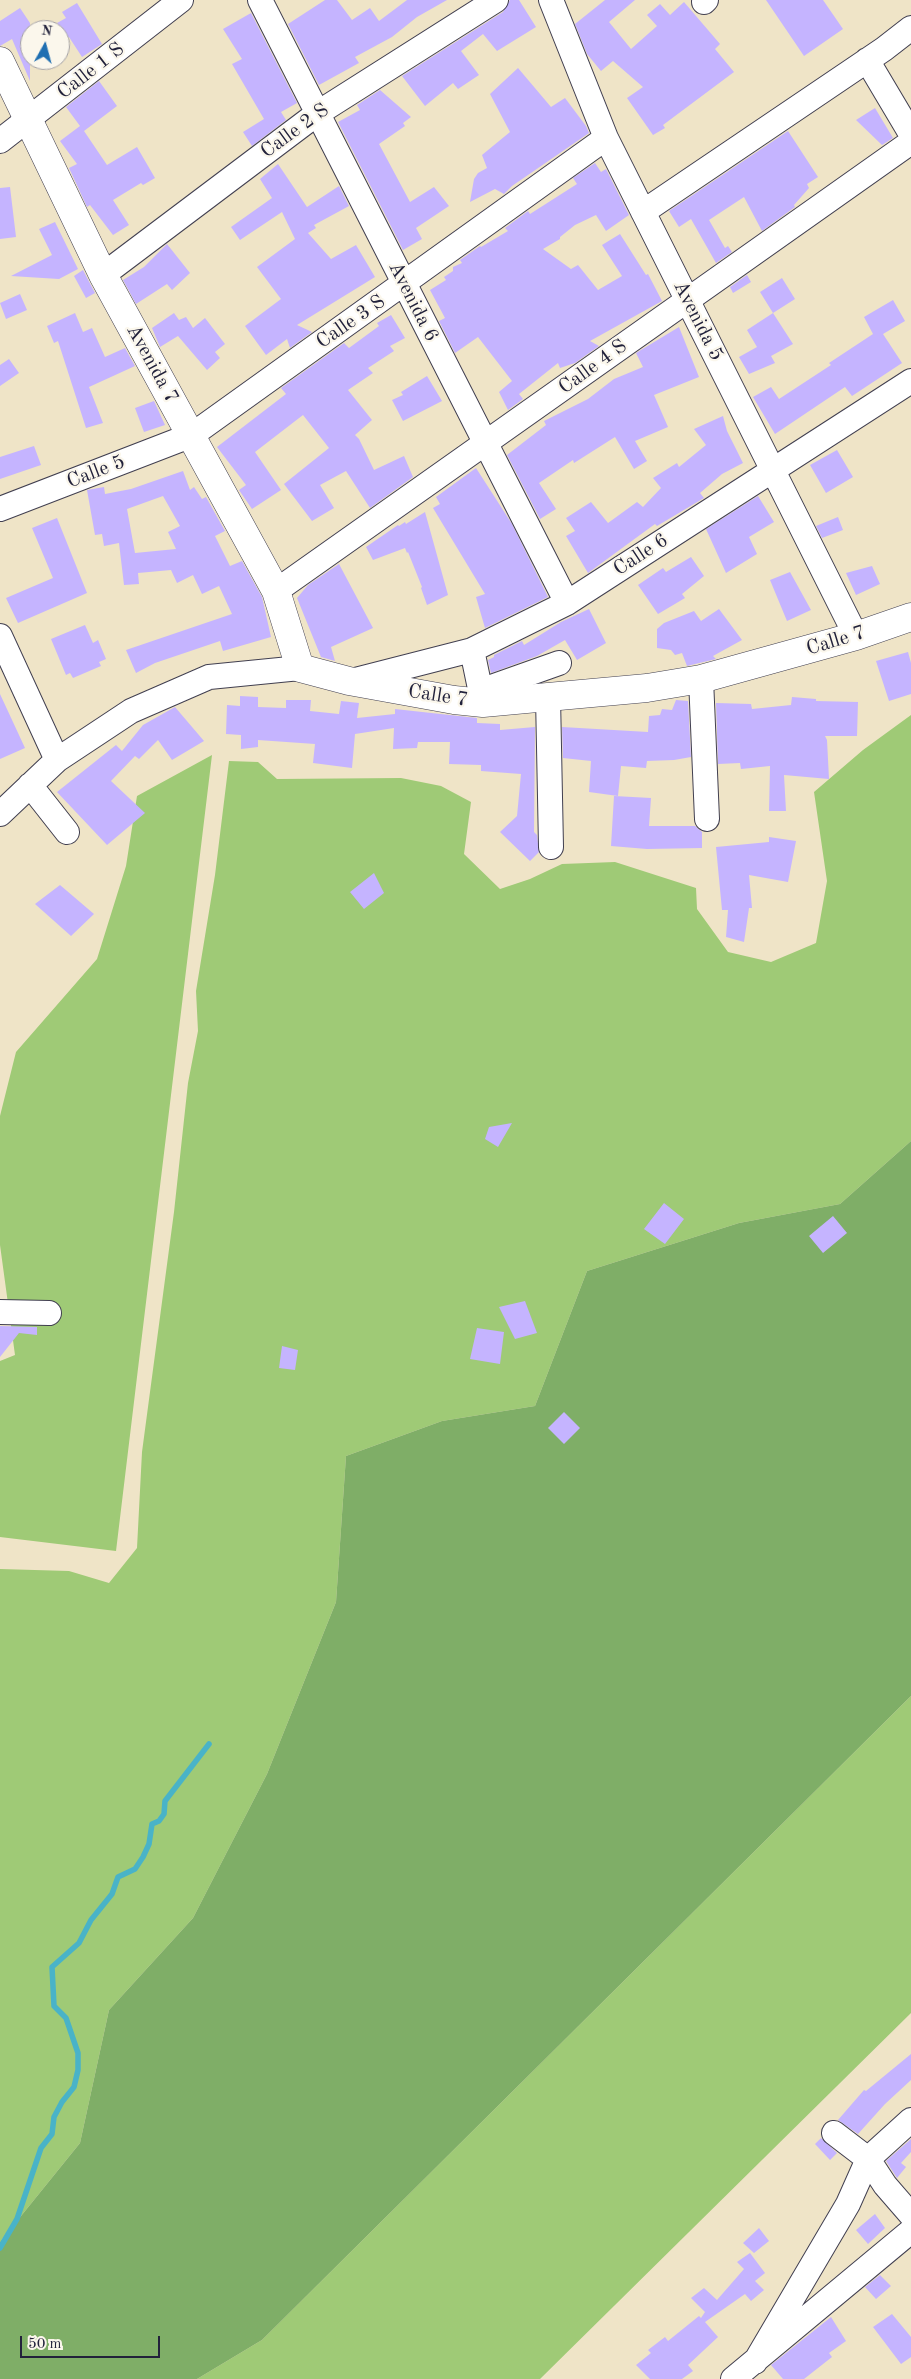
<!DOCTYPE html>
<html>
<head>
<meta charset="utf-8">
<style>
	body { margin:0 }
	#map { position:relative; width:911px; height:2379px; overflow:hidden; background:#efe4c7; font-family:"Old Standard TT",serif }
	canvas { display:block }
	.north { position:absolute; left:20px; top:20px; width:50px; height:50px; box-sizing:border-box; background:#fbf7ec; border:1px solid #a4a2a5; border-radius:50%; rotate:7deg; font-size:14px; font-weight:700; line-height:20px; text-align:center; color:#22223b }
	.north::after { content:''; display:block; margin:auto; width:18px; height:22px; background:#1f6fb2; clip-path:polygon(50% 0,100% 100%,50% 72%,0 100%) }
	.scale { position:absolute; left:20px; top:2336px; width:140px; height:22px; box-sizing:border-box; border:2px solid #22223b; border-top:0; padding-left:6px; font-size:15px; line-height:18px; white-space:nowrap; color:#22223b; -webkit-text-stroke:4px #fbf7ec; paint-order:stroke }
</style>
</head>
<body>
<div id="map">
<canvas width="911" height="2379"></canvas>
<div class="north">N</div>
<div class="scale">50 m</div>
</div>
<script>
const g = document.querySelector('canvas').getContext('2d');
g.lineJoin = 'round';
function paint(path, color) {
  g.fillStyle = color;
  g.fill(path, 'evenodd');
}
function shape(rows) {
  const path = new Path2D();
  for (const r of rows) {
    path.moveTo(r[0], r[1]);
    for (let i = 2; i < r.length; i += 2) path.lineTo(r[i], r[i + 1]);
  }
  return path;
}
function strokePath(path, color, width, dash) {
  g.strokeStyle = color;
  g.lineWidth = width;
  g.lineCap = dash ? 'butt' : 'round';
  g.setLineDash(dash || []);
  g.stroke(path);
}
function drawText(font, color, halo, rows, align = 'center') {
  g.font = font + ' "Old Standard TT",serif';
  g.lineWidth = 4.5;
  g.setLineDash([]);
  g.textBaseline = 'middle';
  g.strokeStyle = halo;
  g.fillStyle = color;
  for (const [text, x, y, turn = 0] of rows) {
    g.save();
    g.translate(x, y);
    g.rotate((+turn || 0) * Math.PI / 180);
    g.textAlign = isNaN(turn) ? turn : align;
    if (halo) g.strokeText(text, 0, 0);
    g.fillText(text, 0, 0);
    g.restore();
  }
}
paint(shape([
	[911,715,911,1141,840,1204,739,1223,587,1271,535,1406,442,1421,346,1456,336,1602,267,1774,193,1918,109,2010,80,2143,0,2242,0,1569,69,1571,109,1583,137,1548,142,1452,174,1212,188,1083,198,1031,196,991,215,875,229,761,258,762,277,779,401,778,441,786,471,802,464,854,500,889,530,879,562,864,615,862,696,888,697,909,728,952,771,962,816,943,827,881,814,792,863,750],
	[212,755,116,1551,0,1537,0,1361,15,1355,0,1245,0,1116,16,1052,97,959,126,866,137,796],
	[911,1696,911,2013,540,2379,197,2379,262,2340]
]), '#9fca76');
paint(shape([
	[911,1141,911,1696,262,2340,197,2379,0,2379,0,2242,80,2143,109,2010,193,1918,267,1774,336,1602,346,1456,442,1421,535,1406,587,1271,739,1223,840,1204]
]), '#7fae67');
strokePath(shape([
	[0,2248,17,2219,41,2148,52,2134,54,2117,62,2102,74,2087,78,2070,78,2053,66,2018,54,2006,52,1967,79,1943,91,1920,112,1894,118,1877,135,1869,143,1857,149,1844,152,1824,159,1821,164,1814,165,1801,209,1744]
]), '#49b3c8', 5.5);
paint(shape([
	[325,0,337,0,352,20,370,8,379,21,407,0,447,0,417,17,392,37,355,57,359,63,319,85,288,24],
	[510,0,519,0,536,27,497,51,483,34,461,51,479,75,458,89,453,83,425,106,402,76,503,12],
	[605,0,635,0,609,22,631,49,657,26,647,15,660,4,670,15,684,2,720,44,715,49,734,72,663,125,665,128,653,135,627,98,643,87,613,61,601,71,587,54,575,24],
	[766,0,823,0,843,29,804,56],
	[77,3,102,44,82,57,69,37,67,38,57,23,66,18,62,12],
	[20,8,30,23,30,81,12,39,0,46,0,21],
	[251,13,297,103,281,112,286,120,252,146,243,132,264,119,232,64,242,59,223,29],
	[518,68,551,107,565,98,586,126,589,133,512,186,504,194,495,189,470,202,474,179,478,173,487,168,482,155,510,132,490,94],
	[99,81,117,106,84,131,107,165,137,147,155,178,143,185,141,183,113,200,129,225,113,235,90,205,87,207,69,168,77,164,60,141,80,126,66,107],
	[380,90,411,117,403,123,405,126,379,144,410,202,434,187,449,206,416,228,422,239,403,250,338,122,360,110,357,105],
	[875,108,893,138,882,145,856,120],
	[788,131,818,177,807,184,809,188,794,205,795,207,762,231,744,197,709,220,725,248,728,246,732,252,716,263,691,219,679,227,669,211],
	[595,163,601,172,606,169,629,215,606,231,596,215,575,225,560,237,560,239,543,249,571,269,578,265,598,290,622,276,602,245,620,234,646,275,648,274,662,301,590,341,599,346,575,363,560,368,558,363,519,394,523,399,508,410,499,392,512,381,478,337,455,353,439,321,445,318,430,290,446,280,444,277,453,271,453,267,462,263,460,260,480,246,481,247,508,231,505,228,528,211,530,214,577,184,573,178],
	[278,164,307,207,339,186,349,206,314,225,316,228,308,233,331,259,356,245,375,277,297,325,312,332,290,348,287,339,266,355,245,326,281,299,257,267,295,239,282,212,240,240,231,227,272,198,260,179],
	[10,187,16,237,0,239,0,188],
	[55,222,78,269,59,279,11,276,52,255,39,229],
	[167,244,190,273,172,290,167,284,136,304,123,280,144,267],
	[83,270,95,293,86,298,74,276],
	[747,275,751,282,733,293,730,287],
	[782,278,795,299,773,313,760,292],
	[20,294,27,310,6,319,0,303],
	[893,300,905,321,883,334,902,363,852,396,845,387,775,434,753,397,771,387,779,399,831,365,829,363,873,334,864,317],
	[75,313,83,332,92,328,105,357,125,348,135,366,89,387,103,423,86,428,58,341,54,343,47,326],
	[174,313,179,320,186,317,193,328,205,318,225,344,215,352,220,358,207,370,178,336,160,347,152,328],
	[773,313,793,344,771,356,775,363,749,374,739,357,757,347,747,330],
	[391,315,405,338,390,346,394,351,368,368,373,373,348,390,372,420,355,435,359,439,374,470,404,456,413,477,370,508,346,471,320,485,334,508,312,521,284,484,329,448,303,415,255,452,281,490,252,509,239,490,246,485,217,447,286,394,281,388,344,343,349,348,379,326,377,323],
	[679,327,699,377,654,395,668,427,635,441,647,461,634,469,615,437,574,463,573,460,539,483,556,509,540,519,507,455,546,425,544,421,588,399,614,379,643,367,636,353],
	[9,359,19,373,0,386,0,365],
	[427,376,442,401,403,421,392,400,403,395,401,392],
	[154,401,165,425,144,432,135,408],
	[723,416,727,431,743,463,722,474,700,493,704,498,657,526,655,524,588,573,566,536,575,531,566,518,591,502,608,523,637,502,643,507,661,488,653,478,677,463,679,467,706,445,694,429],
	[34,446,41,465,0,479,0,457],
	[837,450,853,477,826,493,810,465],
	[476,468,512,524,548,597,485,628,476,597,485,594,433,508,440,504,436,497],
	[183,471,190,490,194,487,202,499,206,497,225,531,215,536,230,566,242,561,262,597,271,637,223,651,220,641,155,663,136,673,126,650,232,614,219,586,202,594,193,575,177,583,171,570,138,573,139,584,124,585,119,543,104,546,102,534,95,535,87,490,104,487,105,494,131,489],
	[163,496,180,526,168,532,176,549,135,553,127,509],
	[758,496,774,522,749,537,757,554,726,573,706,529],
	[425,512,448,595,427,605,421,588,422,587,408,552,407,553,405,548,373,560,366,547,398,525,399,526,405,522,406,524],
	[838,517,843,530,822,538,816,526],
	[57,518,87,593,18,623,6,598,53,578,32,528],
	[691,557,704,576,682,594,685,598,658,614,638,585,663,568,666,572],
	[339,564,373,628,331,647,335,661,321,657,297,598,308,585],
	[872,566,880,584,856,595,846,573],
	[790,572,811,610,787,621,770,580],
	[589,609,606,643,577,660,565,640,537,656,491,673,488,660,494,657,494,655,522,641,524,645,561,622],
	[719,609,742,640,713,656,716,659,687,666,682,653,675,655,671,650,657,648,657,629,664,623,694,611,701,621],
	[85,625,93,643,98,640,106,659,99,662,101,666,73,678,70,673,66,675,51,639],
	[908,652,911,663,911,694,889,701,876,661],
	[0,694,25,748,0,759],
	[240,696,258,697,258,707,286,708,286,700,311,700,310,711,339,714,341,701,359,703,357,718,395,714,395,709,477,718,477,723,500,724,500,730,535,727,534,832,537,835,539,852,530,861,500,832,517,816,521,774,481,771,481,765,449,764,450,742,418,742,417,748,393,749,394,728,355,734,352,768,313,763,315,744,258,740,258,747,241,749,241,735,226,734,227,705,240,706],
	[792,697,816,699,816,701,858,702,857,736,825,736,827,740,829,779,784,775,786,811,769,811,770,766,741,769,740,763,718,764,716,703,751,704,752,709,791,705],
	[676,700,688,701,691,757,674,760,647,761,646,768,621,766,618,796,589,792,591,761,563,758,562,727,648,732,649,716,660,715,662,709,672,710],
	[175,707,204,741,172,760,158,740,139,759,135,756,111,781,145,813,107,845,57,792,116,745,122,751,143,725],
	[614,796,651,798,649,826,695,826,702,832,702,848,647,849,611,846],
	[769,837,796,841,788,882,749,875,752,908,749,908,744,942,726,937,728,910,722,910,716,847,769,842],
	[374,873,384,893,364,909,350,892],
	[60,885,94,914,71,936,35,904],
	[512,1123,498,1147,485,1139,489,1127],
	[664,1203,684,1219,665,1244,644,1229],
	[833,1216,847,1233,823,1253,809,1236],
	[525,1301,537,1333,515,1339,499,1307],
	[0,1326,37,1327,37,1335,19,1333,0,1357],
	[477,1328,504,1332,500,1364,470,1359],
	[282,1346,298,1350,295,1370,279,1368],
	[564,1412,580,1428,564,1444,548,1428],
	[911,2054,911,2080,885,2104,858,2134,838,2120,864,2090,866,2091],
	[821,2138,837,2153,830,2160,815,2144],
	[911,2139,911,2152,901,2163,906,2167,897,2178,886,2161],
	[875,2214,885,2228,868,2244,856,2230],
	[759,2228,769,2241,754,2253,743,2243],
	[750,2253,765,2273,755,2281,764,2290,751,2301,745,2294,705,2322,718,2337,688,2365,693,2371,682,2379,650,2379,636,2365,651,2353,648,2350,665,2337,668,2341,699,2316,701,2318,705,2312,691,2298,704,2288,717,2300,744,2269,737,2262],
	[880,2275,891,2286,876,2299,865,2287],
	[892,2314,911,2337,911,2357,901,2364,873,2327],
	[831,2317,846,2341,829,2353,832,2357,804,2379,783,2379,771,2365]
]), '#c5b4ff');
const minor = shape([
	[260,0,567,603],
	[551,0,606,138,856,636],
	[704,2,706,0],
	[867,60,911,134],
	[0,141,181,0],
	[643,212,884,49,911,28],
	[103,275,318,113,496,0],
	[0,509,192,435,606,138],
	[276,591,911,142],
	[0,636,57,760],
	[472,650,483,703],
	[701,679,707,819],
	[351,681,472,650,567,603,911,381],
	[480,691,559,663],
	[548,697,551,847],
	[30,785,67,832],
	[0,814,57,760,131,711,209,677,300,668],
	[0,1312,49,1313],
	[834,2133,868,2159,885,2185,911,2215],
	[755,2362,848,2204,868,2159,911,2120],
	[733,2379,911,2231]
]);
const major = shape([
	[0,61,103,275,276,591,300,668,349,681,454,700,483,703,548,697,647,688,701,679,856,636,911,617]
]);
strokePath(minor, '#413f50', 26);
strokePath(major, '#413f50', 29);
strokePath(minor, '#fff', 24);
strokePath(major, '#fff', 28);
drawText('20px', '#22223b', '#fbf7ec', [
	["Calle 1 S",91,71,-38],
	["Calle 2 S",295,131,-36],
	["Avenida 6",413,302,63],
	["Avenida 5",698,321,63],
	["Calle 3 S",351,322,-35],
	["Avenida 7",152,364,61],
	["Calle 4 S",593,367,-36],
	["Calle 5",96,472,-21],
	["Calle 6",641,555,-33],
	["Calle 7",836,641,-17],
	["Calle 7",438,696,9]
]);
</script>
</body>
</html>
